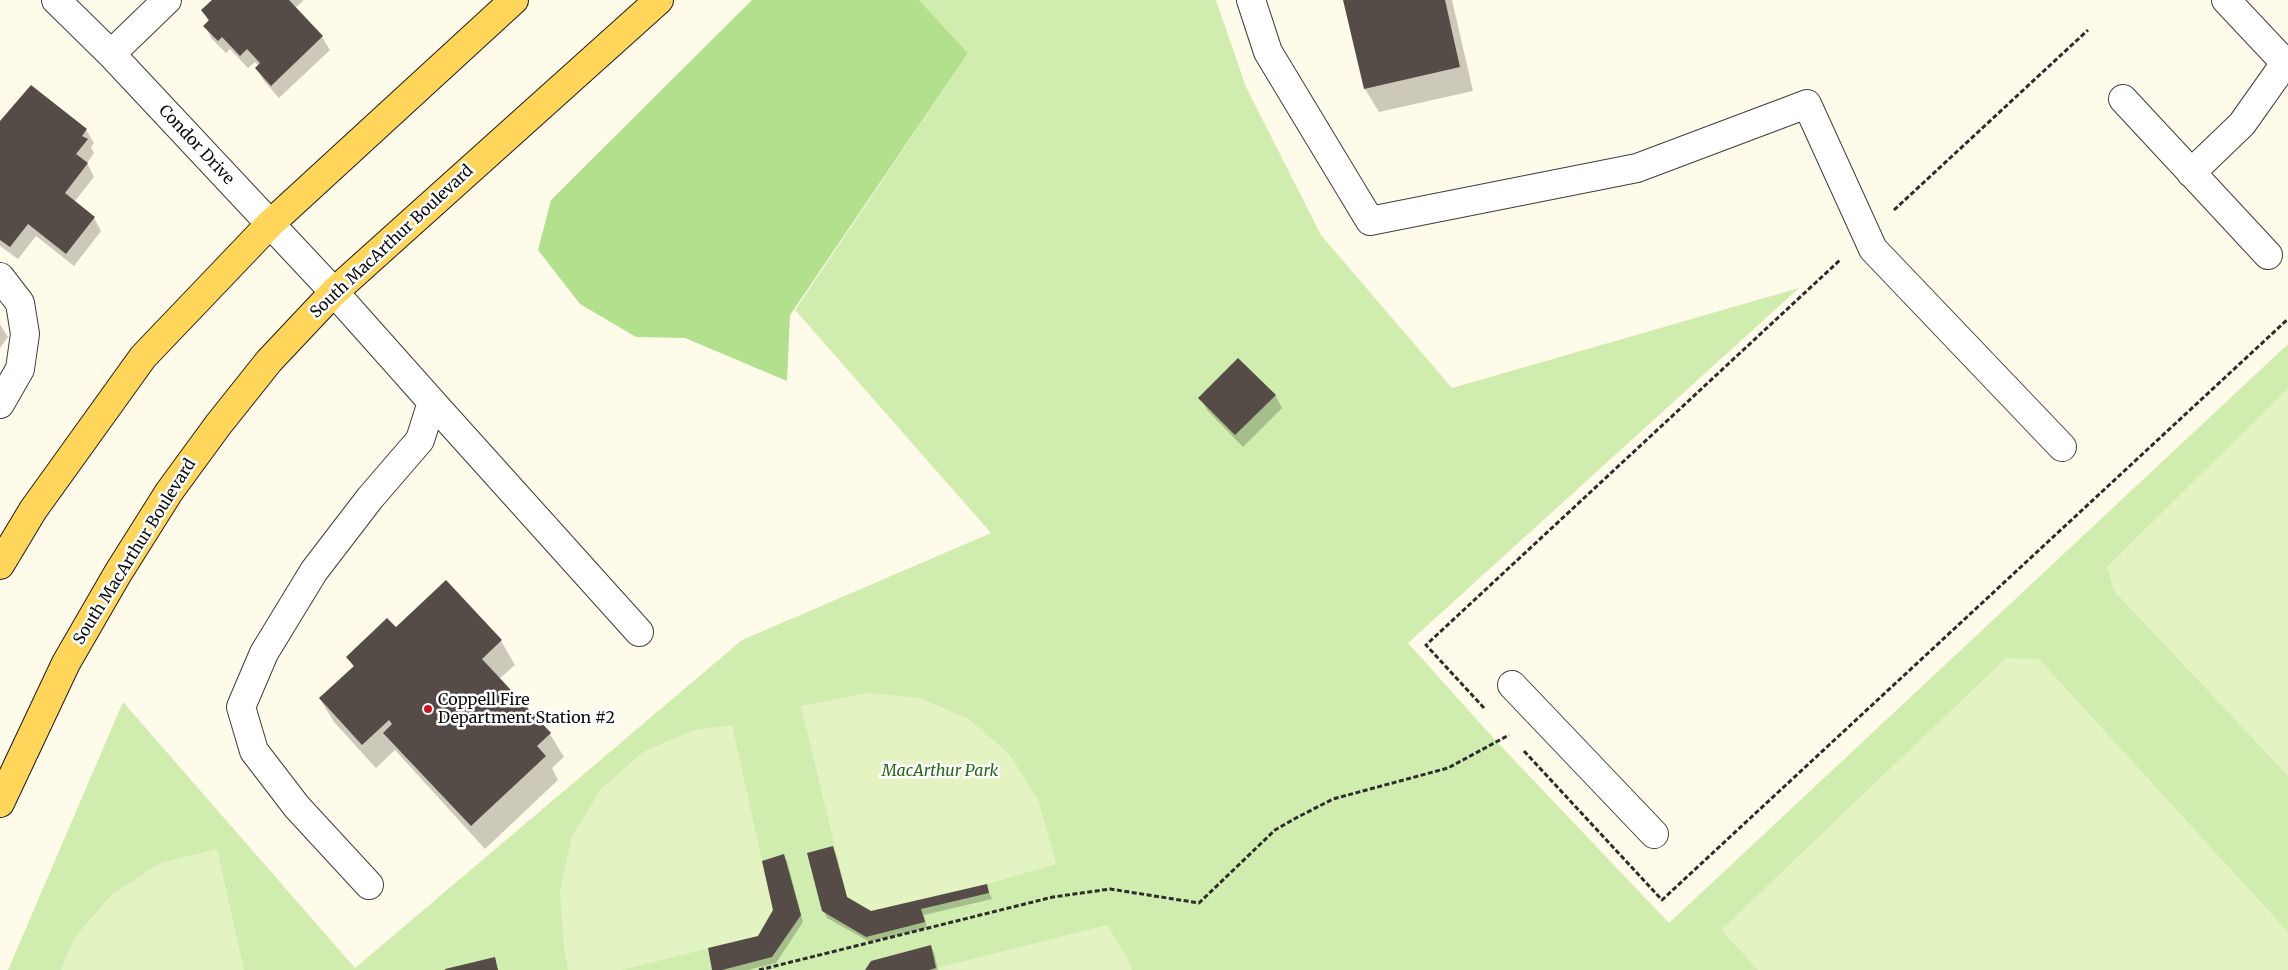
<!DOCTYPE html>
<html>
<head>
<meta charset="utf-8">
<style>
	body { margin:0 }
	canvas { display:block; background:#fffbea }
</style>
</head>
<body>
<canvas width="2288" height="970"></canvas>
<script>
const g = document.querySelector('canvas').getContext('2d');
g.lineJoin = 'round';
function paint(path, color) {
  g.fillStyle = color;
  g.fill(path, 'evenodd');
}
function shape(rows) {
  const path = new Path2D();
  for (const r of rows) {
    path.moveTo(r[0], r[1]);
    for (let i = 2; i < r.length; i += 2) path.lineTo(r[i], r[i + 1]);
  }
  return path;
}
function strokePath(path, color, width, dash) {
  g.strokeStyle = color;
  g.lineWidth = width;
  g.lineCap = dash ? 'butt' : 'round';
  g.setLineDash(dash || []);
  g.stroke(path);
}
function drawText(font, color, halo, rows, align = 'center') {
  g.font = font + ' Merriweather,serif';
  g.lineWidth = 5;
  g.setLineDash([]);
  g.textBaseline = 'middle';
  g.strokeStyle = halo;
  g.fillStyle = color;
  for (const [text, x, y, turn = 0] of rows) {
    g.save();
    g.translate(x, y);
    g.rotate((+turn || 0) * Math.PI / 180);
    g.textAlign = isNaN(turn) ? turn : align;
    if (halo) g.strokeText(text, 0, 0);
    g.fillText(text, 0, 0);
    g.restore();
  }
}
paint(shape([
	[919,0,1216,0,1246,87,1321,235,1452,388,1799,288,1408,643,1497,742,1669,923,2288,344,2288,970,8,970,123,702,355,968,742,640,991,533,795,310,968,53]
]), '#d0edaf');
paint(shape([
	[752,0,919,0,968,53,790,315,787,381,685,338,636,337,580,304,538,250,551,200]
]), '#b3e08d');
paint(shape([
	[2288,388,2288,776,2114,591,2107,567],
	[2006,658,2039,659,2288,932,2288,970,1758,970,1721,930],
	[867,693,920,698,969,719,1009,754,1038,799,1056,864,987,884,871,911,847,897,801,706],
	[732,725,773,910,758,936,622,970,568,970,564,947,560,891,572,836,601,789,643,752,694,730],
	[217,849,244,970,61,970,74,938,112,894,160,863],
	[1107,925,1129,961,1132,970,929,970]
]), '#e3f4c2');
paint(shape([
	[214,0,304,0,295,8,322,37,330,50,279,98,264,81,256,68,259,66,255,62,248,68,230,49,226,53,212,39,205,26,209,22,202,10],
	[1345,0,1452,0,1473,91,1379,112,1365,89],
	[0,123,86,130,94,143,91,147,94,153,87,163,94,177,74,202,94,218,101,231,74,266,36,236,18,259,0,246],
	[0,324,8,337,0,348],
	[1275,395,1282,408,1243,447,1208,411,1200,398],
	[446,582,501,641,515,665,499,679,550,734,564,757,552,768,558,780,485,849,395,750,376,768,334,722,320,699,354,668,348,657,396,629],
	[833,848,836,854,848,900,871,913,986,885,992,899,924,915,927,928,870,942,827,918,824,911],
	[783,855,787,861,803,922,776,963,748,970,714,970,759,937,774,910],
	[930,946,934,952,938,970,867,970]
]), '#0003');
paint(shape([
	[212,0,289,0,323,36,271,86,255,68,260,63,247,49,240,56,222,37,218,41,203,26,209,20,201,10],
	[1343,0,1445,0,1460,67,1364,89],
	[31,85,87,129,82,136,88,139,76,154,88,163,65,193,95,217,66,254,28,224,10,247,0,240,0,121],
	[1238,358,1276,395,1235,435,1198,398],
	[446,580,502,640,482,659,551,733,537,746,546,756,471,826,383,733,392,724,389,720,362,745,319,698,354,666,346,657,387,618,396,627],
	[833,846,847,897,871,911,987,884,989,893,921,909,925,922,866,937,822,911,807,853],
	[784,854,801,915,772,957,722,970,712,970,708,948,758,936,773,910,762,861],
	[931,945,936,968,929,970,865,970,871,961],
	[495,957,498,970,445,970,445,969]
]), '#554c47');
const minor = shape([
	[56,0,111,54,334,292,432,402,420,440,370,498,314,571,264,653,241,707,254,751,297,807,369,885],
	[1251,0,1268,52,1370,221,1637,168,1807,104,1873,249,2062,447],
	[2226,0,2288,66],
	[111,54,167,0],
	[2123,99,2268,255],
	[2191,173,2242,124,2288,59],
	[0,277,20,303,25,334,20,369,0,404],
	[432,402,639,632],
	[1512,685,1654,834]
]);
const major = shape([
	[0,565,33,510,143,357,270,224,514,0],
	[0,803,66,663,118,573,169,492,218,425,269,361,334,292,659,0]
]);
strokePath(minor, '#3e3e3e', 30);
strokePath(major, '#1c1c1c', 30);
strokePath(shape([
	[1894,210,2088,30],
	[1484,708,1426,645,1840,260],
	[1524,751,1662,900,2288,319],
	[759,970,1053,897,1110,889,1199,903,1275,830,1296,818,1333,799,1448,768,1509,735]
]), '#2d2d2d', 3, [5, 2.5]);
strokePath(minor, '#fff', 28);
strokePath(major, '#ffd65a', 28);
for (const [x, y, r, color] of [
	[428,709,5,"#c91620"]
]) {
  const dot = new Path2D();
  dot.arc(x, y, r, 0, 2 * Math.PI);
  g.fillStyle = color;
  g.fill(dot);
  strokePath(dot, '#fff', 2);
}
drawText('16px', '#0b0b0b', '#fff', [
	["Condor Drive",196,145,47],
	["South MacArthur Boulevard",392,242,-43],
	["South MacArthur Boulevard",135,552,-58]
]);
drawText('16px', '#0b0b0b', '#fff', [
	["Coppell Fire",438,700],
	["Department Station #2",438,718]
], 'left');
drawText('italic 16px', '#286916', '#fff', [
	["MacArthur Park",940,771]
]);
</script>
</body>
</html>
